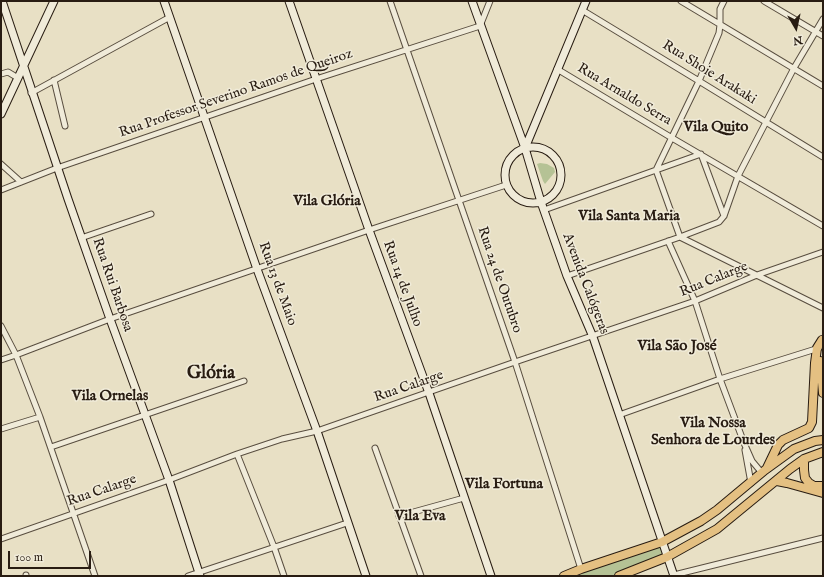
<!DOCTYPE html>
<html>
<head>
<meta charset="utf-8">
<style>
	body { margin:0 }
	#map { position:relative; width:824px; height:577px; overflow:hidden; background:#e8e0c5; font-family:"IM FELL English",serif }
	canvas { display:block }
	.frame { position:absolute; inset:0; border:2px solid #281c12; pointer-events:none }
	.north { position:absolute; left:776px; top:8px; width:40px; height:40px; -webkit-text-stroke:3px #f0ebd9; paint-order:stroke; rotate:171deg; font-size:11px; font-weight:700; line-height:16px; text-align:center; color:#281c12 }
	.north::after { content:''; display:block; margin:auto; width:14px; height:18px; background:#281c12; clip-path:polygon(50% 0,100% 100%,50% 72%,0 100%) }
	.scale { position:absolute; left:8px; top:551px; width:83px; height:18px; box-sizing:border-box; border:2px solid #281c12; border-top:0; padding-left:5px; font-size:12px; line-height:14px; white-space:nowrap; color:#281c12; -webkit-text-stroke:3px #f0ebd9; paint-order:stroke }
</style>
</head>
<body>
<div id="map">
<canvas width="824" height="577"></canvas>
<div class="frame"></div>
<div class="north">N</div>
<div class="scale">100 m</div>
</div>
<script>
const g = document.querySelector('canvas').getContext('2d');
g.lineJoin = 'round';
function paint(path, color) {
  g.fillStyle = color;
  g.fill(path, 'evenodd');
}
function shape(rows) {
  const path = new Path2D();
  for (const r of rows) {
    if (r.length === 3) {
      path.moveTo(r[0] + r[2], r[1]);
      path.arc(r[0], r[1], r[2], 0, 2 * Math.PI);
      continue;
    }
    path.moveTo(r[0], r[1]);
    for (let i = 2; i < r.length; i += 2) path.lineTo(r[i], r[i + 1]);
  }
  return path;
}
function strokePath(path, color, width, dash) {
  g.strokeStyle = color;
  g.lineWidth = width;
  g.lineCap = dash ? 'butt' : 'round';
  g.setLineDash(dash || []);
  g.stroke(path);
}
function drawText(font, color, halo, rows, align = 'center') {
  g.font = font + ' "IM FELL English",serif';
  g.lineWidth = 3;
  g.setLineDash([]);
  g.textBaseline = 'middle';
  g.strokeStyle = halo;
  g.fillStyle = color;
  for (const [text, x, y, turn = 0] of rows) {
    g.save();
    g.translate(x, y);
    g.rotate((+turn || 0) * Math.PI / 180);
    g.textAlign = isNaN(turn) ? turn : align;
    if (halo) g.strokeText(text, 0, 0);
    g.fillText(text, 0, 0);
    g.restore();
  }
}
paint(shape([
	[540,163,547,164,554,168,555,172,545,184,543,181,537,164],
	[662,542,667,557,619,576,564,576]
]), '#b5c295');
const street = shape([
	[390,1,515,362,581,569],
	[681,1,823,86],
	[764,1,823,36],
	[582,10,699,81,823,157],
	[557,69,672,138,823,226],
	[1,74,8,72,18,78],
	[54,80,65,126],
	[31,93,170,17],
	[1,164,21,182],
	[1,190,57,168,316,79,480,26,490,1],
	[544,210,701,154,724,216],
	[680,237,656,170,699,81,719,33,720,25,720,9,724,1],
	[680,237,823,308],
	[81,238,151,214],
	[668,241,695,301,720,379,744,443,752,461,762,473],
	[567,276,680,237,719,222,724,216,738,176,794,68,823,19],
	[1,326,16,355,40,417,95,576],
	[1,360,16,355,110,319,369,230,506,185],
	[619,415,720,379,819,348],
	[1,429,40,417],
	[51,447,244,381],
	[375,448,421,576],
	[745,450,751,483],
	[237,454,274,547,284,576],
	[399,516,464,498],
	[1,539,169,480,237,454,282,439,317,431,515,362,695,301,757,275,823,252],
	[674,575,823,538],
	[26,576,26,575],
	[188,576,347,523]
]);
const secondary = shape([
	[2,1,68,199,110,319,169,480,200,576],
	[164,1,257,269,317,431,366,576],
	[289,1,369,230,429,393,491,576],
	[472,1,525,148,541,202,567,276,593,337,674,576],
	[1,114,54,1],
	[533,175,28],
	[525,148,586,1]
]);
const primary = shape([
	[820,361,823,393],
	[804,459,804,470,805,478,809,483,814,486,823,486],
	[767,468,778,445,783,440,809,428,812,422,815,363,817,348,822,340],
	[777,481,787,483,823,493],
	[564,576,581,569,662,542,701,521,717,510,765,470,794,449,815,441,823,440],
	[619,576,667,557,717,529,790,469,804,459,823,452]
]);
strokePath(street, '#584d3f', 7);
strokePath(secondary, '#281c12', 9);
strokePath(primary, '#281c12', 10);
strokePath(street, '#f0ebd9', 5);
strokePath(secondary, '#f0ebd9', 7);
strokePath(primary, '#e4c082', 8);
drawText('14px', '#281c12', '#f0ebd9', [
	["Rua Shoie Arakaki",709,73,32],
	["Rua Professor Severino Ramos de Queiroz",236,94,-19],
	["Rua Arnaldo Serra",624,95,31],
	["Rua 24 de Outubro",499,280,71],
	["Rua Calarge",714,280,-22],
	["Rua 13 de Maio",277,284,70],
	["Rua 14 de Julho",402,284,70],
	["Avenida Calógeras",585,284,69],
	["Rua Rui Barbosa",112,285,71],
	["Rua Calarge",409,387,-19],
	["Rua Calarge",102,491,-19]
]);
drawText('bold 15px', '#281c12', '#f0ebd9', [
	["Vila Quito",716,128],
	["Vila Glória",327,202],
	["Vila Santa Maria",629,217],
	["Vila São José",677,347],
	["Vila Ornelas",110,397],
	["Vila Nossa",713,424],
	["Senhora de Lourdes",713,441],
	["Vila Fortuna",504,485],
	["Vila Eva",420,517]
]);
drawText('bold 18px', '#281c12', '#f0ebd9', [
	["Glória",211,374]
]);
</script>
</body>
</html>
